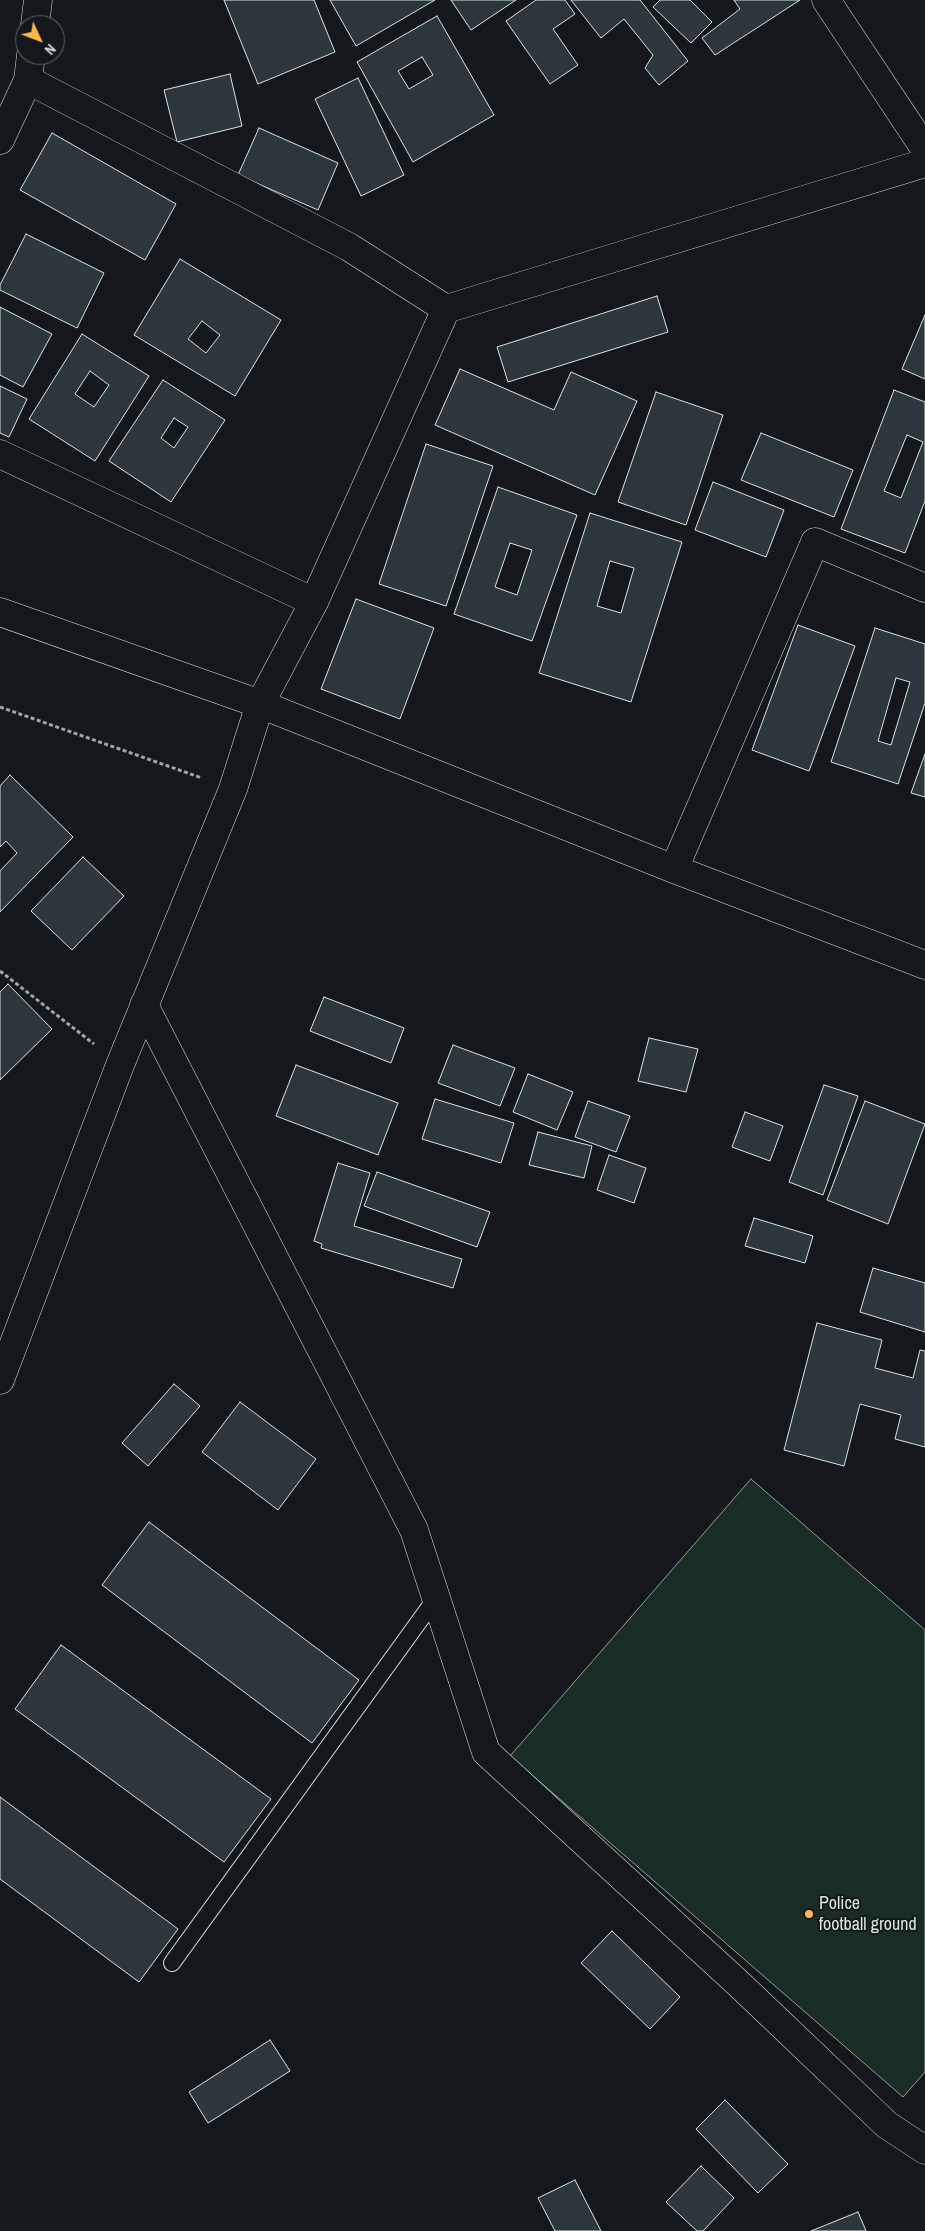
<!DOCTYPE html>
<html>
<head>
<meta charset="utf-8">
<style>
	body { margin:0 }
	#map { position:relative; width:925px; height:2231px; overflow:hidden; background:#14181c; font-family:"Archivo Narrow",sans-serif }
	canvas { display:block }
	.north { position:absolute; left:15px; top:15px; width:50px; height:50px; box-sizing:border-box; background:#14181c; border:1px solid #626a69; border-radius:50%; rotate:133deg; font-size:14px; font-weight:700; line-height:20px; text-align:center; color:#d8e6dc }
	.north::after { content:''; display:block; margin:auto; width:18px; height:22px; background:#ffb74d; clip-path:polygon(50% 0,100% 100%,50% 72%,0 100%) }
</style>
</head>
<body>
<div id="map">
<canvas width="925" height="2231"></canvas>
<div class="north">N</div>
</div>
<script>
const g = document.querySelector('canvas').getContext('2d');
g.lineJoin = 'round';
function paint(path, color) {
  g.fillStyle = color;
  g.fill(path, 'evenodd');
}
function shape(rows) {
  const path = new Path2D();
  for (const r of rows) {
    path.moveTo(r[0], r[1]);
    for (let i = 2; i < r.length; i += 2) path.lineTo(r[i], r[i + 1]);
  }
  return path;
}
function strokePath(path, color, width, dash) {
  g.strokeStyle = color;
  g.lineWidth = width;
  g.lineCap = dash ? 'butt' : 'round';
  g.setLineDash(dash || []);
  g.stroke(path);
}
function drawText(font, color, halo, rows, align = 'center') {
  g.font = font + ' "Archivo Narrow",sans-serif';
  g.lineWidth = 4;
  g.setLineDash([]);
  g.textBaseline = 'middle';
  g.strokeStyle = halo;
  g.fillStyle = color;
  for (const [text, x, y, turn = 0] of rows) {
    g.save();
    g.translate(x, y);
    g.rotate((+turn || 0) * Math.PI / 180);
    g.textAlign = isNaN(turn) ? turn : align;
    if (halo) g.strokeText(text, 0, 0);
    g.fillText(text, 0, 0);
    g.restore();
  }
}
const green = shape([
	[751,1479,925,1630,925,2072,903,2097,510,1756,751,1479]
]);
paint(green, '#1a2d24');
strokePath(green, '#939e99', 1);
const building = shape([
	[224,0,314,0,335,52,258,84,224,0],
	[330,0,435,0,356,46,330,0],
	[451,0,516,0,471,30,451,0],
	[536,0,565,0,575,14,553,29,578,65,550,84,506,21,536,0],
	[571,0,640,0,688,61,659,85,645,68,653,55,624,19,601,38,571,0],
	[660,0,690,0,712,22,691,43,653,7,660,0],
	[734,0,800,0,715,55,702,38,740,9,734,0],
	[437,16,494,115,413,162,357,62,437,16],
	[422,57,433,75,409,89,398,71,422,57],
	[230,74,242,126,177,142,164,90,230,74],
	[358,78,404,175,361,196,315,99,358,78],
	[259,128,338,163,318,210,238,175,259,128],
	[52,133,176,204,145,260,20,190,52,133],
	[26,234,104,273,77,328,0,290,0,285,26,234],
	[180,259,281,320,235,396,134,335,180,259],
	[202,321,220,335,206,353,188,339,202,321],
	[657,296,668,332,508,382,497,347,657,296],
	[0,307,52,334,23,387,0,375,0,307],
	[925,315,925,379,902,369,925,315],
	[82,334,149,376,95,461,29,419,82,334],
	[90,371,109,385,94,407,75,394,90,371],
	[460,369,554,410,571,372,637,401,595,495,435,425,460,369],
	[163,380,225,420,171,502,109,461,163,380],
	[174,418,188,427,174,448,161,438,174,418],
	[0,386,27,399,9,437,0,433,0,386],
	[894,390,925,402,925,501,905,553,841,529,894,390],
	[907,435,923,442,901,498,884,491,907,435],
	[656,392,723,415,686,525,618,502,656,392],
	[761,433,853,470,834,517,741,480,761,433],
	[426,444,493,466,446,606,379,584,426,444],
	[713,482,784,510,766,557,695,530,713,482],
	[498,487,577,515,532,641,454,614,498,487],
	[510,543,532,550,517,595,495,587,510,543],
	[590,513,682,542,631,702,539,673,590,513],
	[610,561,634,568,621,613,597,606,610,561],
	[356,599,434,628,400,719,321,689,356,599],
	[798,625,855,646,809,771,752,750,798,625],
	[875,628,925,644,925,703,898,784,831,762,875,628],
	[896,678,910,682,891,745,878,741,896,678],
	[925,754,925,797,911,793,925,754],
	[10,775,73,837,0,912,0,871,17,853,6,841,0,847,0,786,10,775],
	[83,857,124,896,72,950,31,911,83,857],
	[8,984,52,1029,0,1080,0,992,8,984],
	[324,997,404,1028,391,1063,310,1031,324,997],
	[649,1038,698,1049,686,1092,638,1081,649,1038],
	[453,1045,515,1068,500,1106,438,1083,453,1045],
	[296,1065,398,1103,378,1155,276,1116,296,1065],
	[528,1074,573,1092,557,1130,513,1112,528,1074],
	[824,1085,858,1096,823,1195,789,1182,824,1085],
	[435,1099,514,1123,501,1163,422,1139,435,1099],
	[588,1101,630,1116,616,1152,575,1137,588,1101],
	[865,1101,925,1124,888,1224,827,1200,865,1101],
	[745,1112,783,1126,770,1161,732,1147,745,1112],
	[538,1132,592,1146,584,1178,529,1165,538,1132],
	[609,1155,646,1168,634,1203,597,1190,609,1155],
	[338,1163,370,1173,354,1226,462,1259,453,1288,321,1248,322,1244,314,1241,338,1163],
	[377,1172,490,1212,477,1247,364,1206,377,1172],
	[754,1218,813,1236,805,1263,745,1246,754,1218],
	[873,1268,925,1283,925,1332,860,1312,873,1268],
	[817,1323,882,1340,875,1368,913,1378,920,1350,925,1351,925,1447,895,1439,901,1415,860,1404,844,1466,784,1450,817,1323],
	[174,1384,200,1406,148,1466,122,1443,174,1384],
	[240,1402,316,1459,278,1510,202,1452,240,1402],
	[149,1522,359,1680,312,1743,102,1585,149,1522],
	[61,1645,271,1799,224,1862,15,1709,61,1645],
	[0,1797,178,1929,139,1982,0,1879,0,1797],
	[612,1931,680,1997,650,2029,581,1963,612,1931],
	[270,2040,290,2071,208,2123,189,2092,270,2040],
	[725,2100,788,2164,758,2193,696,2129,725,2100],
	[701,2166,734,2198,703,2231,697,2231,666,2202,701,2166],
	[575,2180,601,2231,555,2231,538,2198,575,2180],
	[858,2212,866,2231,811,2231,858,2212]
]);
paint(building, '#2c363c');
strokePath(building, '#d8e6dc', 1);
const lane = shape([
	[172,1963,436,1598]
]);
const street = shape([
	[826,0,925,149],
	[35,25,38,0],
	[28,80,349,247,446,309],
	[0,140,28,80,31,55],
	[0,454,314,602],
	[674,869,815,542,925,588],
	[144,1005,414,1530,486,1752,740,1985,887,2125,925,2150],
	[0,1380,120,1065,233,789,260,704]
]);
const secondary = shape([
	[260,704,314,602,446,309,925,163]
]);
const highway = shape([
	[0,612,260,704,674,869,925,965]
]);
strokePath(lane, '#d8e6dc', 18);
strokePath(street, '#d8e6dc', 29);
strokePath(secondary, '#d8e6dc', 29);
strokePath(highway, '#d8e6dc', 29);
strokePath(shape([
	[0,707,202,778],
	[0,971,94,1044]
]), '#9da8a2', 3, [4, 2.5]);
strokePath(lane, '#14181c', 16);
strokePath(street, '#14181c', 28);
strokePath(secondary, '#14181c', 28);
strokePath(highway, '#14181c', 28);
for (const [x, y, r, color] of [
	[809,1914,5,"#ffb74d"]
]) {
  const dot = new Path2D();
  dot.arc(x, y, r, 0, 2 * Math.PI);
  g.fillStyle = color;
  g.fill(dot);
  strokePath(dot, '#14181c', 2);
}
drawText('18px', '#d8e6dc', '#14181c', [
	["Police",819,1904],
	["football ground",819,1925]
], 'left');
</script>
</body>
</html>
